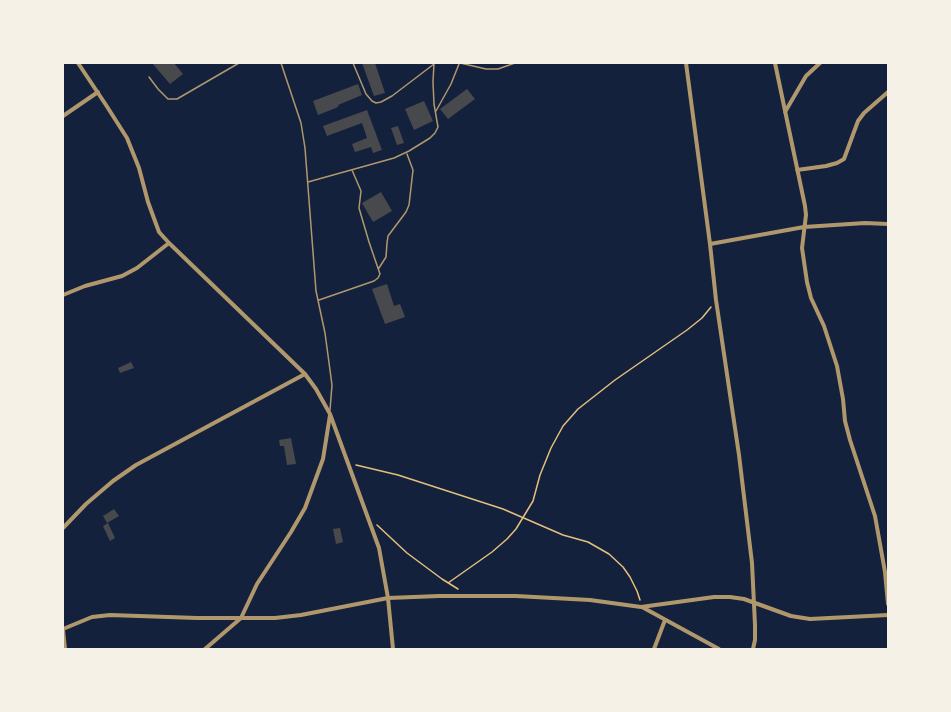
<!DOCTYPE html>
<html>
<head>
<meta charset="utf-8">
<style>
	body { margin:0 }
	#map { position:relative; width:951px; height:712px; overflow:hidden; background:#14213d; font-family:Bitter,serif }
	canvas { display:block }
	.frame { position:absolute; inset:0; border:64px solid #f6f1e7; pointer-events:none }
</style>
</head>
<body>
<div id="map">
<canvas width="951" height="712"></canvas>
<div class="frame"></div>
</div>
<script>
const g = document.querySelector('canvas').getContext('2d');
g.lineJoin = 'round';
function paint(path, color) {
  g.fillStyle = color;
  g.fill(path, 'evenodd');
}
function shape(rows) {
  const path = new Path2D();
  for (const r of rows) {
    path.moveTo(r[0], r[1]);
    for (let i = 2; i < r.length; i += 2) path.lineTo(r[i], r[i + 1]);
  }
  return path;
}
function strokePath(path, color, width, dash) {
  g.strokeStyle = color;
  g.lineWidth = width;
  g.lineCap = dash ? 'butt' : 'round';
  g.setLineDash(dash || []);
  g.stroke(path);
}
paint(shape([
	[152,63,174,63,183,74,170,84],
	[362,63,375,63,385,93,374,96],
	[358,84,362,95,338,105,339,106,336,108,318,115,313,101],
	[467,89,475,99,448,119,440,109],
	[424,101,433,121,414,130,405,109],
	[367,110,382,150,373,153,371,147,355,152,352,144,367,138,362,123,327,136,323,126],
	[398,126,404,143,397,145,391,128],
	[381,192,392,211,373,222,362,203],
	[387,284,394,306,400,304,405,317,385,324,372,289],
	[131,362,134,368,120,373,118,368],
	[291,438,296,464,287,465,284,446,280,446,279,440],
	[114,509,119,516,107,523,103,516],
	[108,523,115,538,110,541,103,526],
	[340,528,343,542,336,544,333,529]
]), '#48494c');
strokePath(shape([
	[356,465,398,475,503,509,563,535,588,542,609,554,623,567,630,577,637,591,640,600],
	[377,525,407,553,442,579,458,589],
	[448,583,492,552,507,539,516,529,533,501,540,475,551,448,563,426,578,409,615,380,687,330,702,318,711,307]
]), '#e5c07b', 1.5);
strokePath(shape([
	[281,63,301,123,305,148,316,291,325,333,332,385,330,410],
	[353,63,366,94,372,101,376,103,381,102,392,96,434,64],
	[460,63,486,69,498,69,515,63],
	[149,77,158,89,168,99,177,99,239,63],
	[436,111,451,84,459,64],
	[308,182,394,158,409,151,430,138,435,133,438,127,434,104,433,82,434,63],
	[379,268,386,257,387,243,388,236,406,212,409,205,413,170,407,154],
	[319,300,374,281,378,278,380,274,369,242,359,208,361,191,352,170]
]), '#b1986c', 1.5);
strokePath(shape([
	[78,63,106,105,127,138,139,168,148,202,159,232,169,243,305,374,316,389,330,414,379,548,388,598,393,649],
	[686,63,710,244,716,300,739,455,752,563,755,625,755,640,753,649],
	[775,63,805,206,806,215,802,248,807,282,811,298,824,326,837,366,843,399,845,421,850,440,875,516,885,572,888,604],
	[785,112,806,76,820,63],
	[63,116,98,92],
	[797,170,826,166,837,163,844,159,858,121,864,113,888,92],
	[710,244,804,227,865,223,888,224],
	[63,295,85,286,122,276,137,268,169,243],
	[63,528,86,504,113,481,136,465,305,374],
	[642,607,719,649],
	[63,629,92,617,110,615,197,618,275,618,301,615,388,598,439,596,516,596,590,600,641,607,714,597,730,597,744,599,791,616,810,619,888,615],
	[63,630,65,649],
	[205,649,241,618,257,584,291,532,305,508,323,459,330,415],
	[654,649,665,620]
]), '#b1986c', 4);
</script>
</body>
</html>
